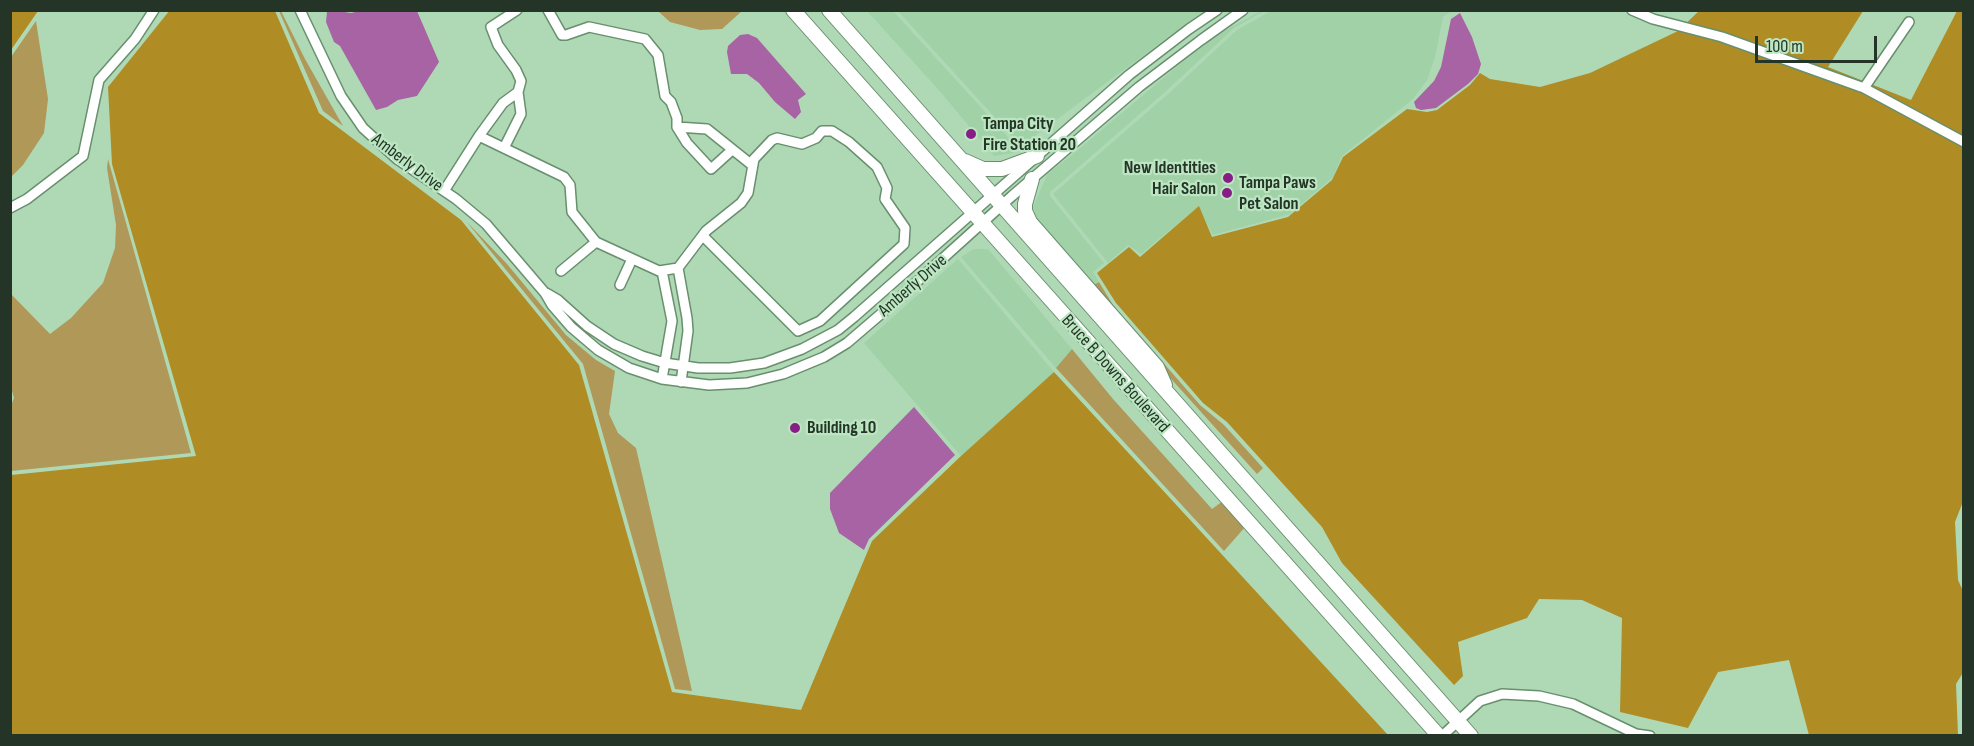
<!DOCTYPE html>
<html>
<head>
<meta charset="utf-8">
<style>
	body { margin:0 }
	#map { position:relative; width:1974px; height:746px; overflow:hidden; background:#afd9b5; font-family:"Sofia Sans Condensed",sans-serif }
	canvas { display:block }
	.frame { position:absolute; inset:0; border:12px solid #243527; pointer-events:none }
	.scale { position:absolute; left:1755px; top:36px; width:122px; height:27px; box-sizing:border-box; border:3px solid #243527; border-top:0; padding-left:8px; font-size:18px; line-height:21px; white-space:nowrap; color:#243527; -webkit-text-stroke:4px #bce6c2; paint-order:stroke }
</style>
</head>
<body>
<div id="map">
<canvas width="1974" height="746"></canvas>
<div class="frame"></div>
<div class="scale">100 m</div>
</div>
<script>
const g = document.querySelector('canvas').getContext('2d');
g.lineJoin = 'round';
function paint(path, color) {
  g.fillStyle = color;
  g.fill(path, 'evenodd');
}
function shape(rows) {
  const path = new Path2D();
  for (const r of rows) {
    path.moveTo(r[0], r[1]);
    for (let i = 2; i < r.length; i += 2) path.lineTo(r[i], r[i + 1]);
  }
  return path;
}
function strokePath(path, color, width, dash) {
  g.strokeStyle = color;
  g.lineWidth = width;
  g.lineCap = dash ? 'butt' : 'round';
  g.setLineDash(dash || []);
  g.stroke(path);
}
function drawText(font, color, halo, rows, align = 'center') {
  g.font = font + ' "Sofia Sans Condensed",sans-serif';
  g.lineWidth = 4.5;
  g.setLineDash([]);
  g.textBaseline = 'middle';
  g.strokeStyle = halo;
  g.fillStyle = color;
  for (const [text, x, y, turn = 0] of rows) {
    g.save();
    g.translate(x, y);
    g.rotate((+turn || 0) * Math.PI / 180);
    g.textAlign = isNaN(turn) ? turn : align;
    if (halo) g.strokeText(text, 0, 0);
    g.fillText(text, 0, 0);
    g.restore();
  }
}
paint(shape([
	[867,11,893,11,1018,148,1013,153,994,156,938,89],
	[898,11,1203,11,1021,146],
	[1261,11,1264,11,1234,28,1165,92,1050,192,1050,196,1104,263,1093,272,1099,282,1092,286,1035,221,1033,207,1048,173,1072,155,1180,64,1220,33],
	[1271,11,1452,11,1443,17,1435,57,1427,80,1413,99,1342,156,1333,177,1290,214,1213,235,1198,207,1141,254,1128,245,1108,263,1053,194,1167,95,1237,30],
	[974,249,988,249,1072,349,1056,368,961,257],
	[958,259,1054,372,961,456,864,343]
]), '#a0d1a7');
paint(shape([
	[279,11,281,11,305,59,343,126,323,111],
	[650,11,742,10,742,11,722,29,700,30,670,22,659,12],
	[36,21,48,99,44,133,23,165,11,177,11,57],
	[108,159,191,453,11,471,10,408,14,398,10,384,11,294,50,334,71,318,103,283,115,248,116,225,107,168],
	[466,221,507,264,566,335,596,360,615,371,609,414,618,433,636,448,692,691,675,689,583,364],
	[1099,282,1113,305,1200,405,1224,425,1263,468,1257,474,1164,371,1092,286],
	[1072,349,1113,399,1212,509,1223,501,1246,526,1224,551,1056,368]
]), '#b09858');
paint(shape([
	[11,10,38,11,11,50,10,11],
	[170,10,275,11,319,113,461,220,579,365,672,692,801,710,872,541,961,456,1054,372,1388,735,11,735,11,475,196,456,112,164,108,87],
	[1699,11,1863,11,1828,67,1911,100,1957,11,1963,11,1964,499,1955,522,1958,580,1963,591,1964,671,1956,684,1958,735,1809,735,1789,660,1718,672,1688,728,1620,712,1622,618,1582,600,1539,599,1527,618,1458,642,1463,676,1454,685,1342,563,1322,527,1227,422,1203,403,1116,303,1097,273,1129,247,1140,257,1199,206,1212,237,1288,217,1332,180,1343,157,1407,109,1427,112,1437,110,1470,85,1480,73,1490,79,1540,87,1590,73,1678,31]
]), '#af8c24');
paint(shape([
	[364,10,417,11,439,62,417,96,398,100,387,107,376,110,340,46,334,42,326,22,327,12,331,10,351,13],
	[1460,13,1472,37,1481,64,1478,74,1468,84,1436,108,1421,110,1416,108,1414,102,1434,81,1441,67,1451,19],
	[748,34,757,38,806,94,798,100,801,112,795,119,775,102,759,83,747,74,731,74,727,52,728,46,740,35],
	[914,407,955,455,869,539,864,550,839,533,830,509,830,493]
]), '#a763a3');
const minor = shape([
	[300,10,341,96,363,128,397,159,456,199,486,224,545,293,552,305,571,327,598,350,629,368,662,379,709,385,747,383,783,374,824,357,847,343,889,307,1012,196,1139,87,1201,40,1243,10],
	[548,10,562,35,566,35,589,27,645,39,658,55,665,96,671,102,677,118,677,127,707,129,752,165],
	[1632,10,1653,19,1722,37,1864,88,1964,142],
	[1864,88,1909,22],
	[677,127,687,143,711,169,732,150],
	[479,136,503,103,518,92],
	[504,148,521,114,518,92,521,81,516,70,498,45,491,27,517,10],
	[444,191,479,136,564,177,570,185,572,212,596,242,659,271,678,268,706,231,741,203,748,193,754,159,772,140,777,138,802,144,816,138,822,131,832,131,849,142,877,167,887,188,885,199,905,228,904,244,820,321,798,331,703,236],
	[10,208,27,199,83,156,99,80,135,39,154,10],
	[678,268,687,318,688,331,681,382],
	[561,271,596,242],
	[662,271,672,321,662,379],
	[620,285,632,259],
	[546,293,558,300,587,326,614,344,642,356,665,363,698,368,730,368,764,363,802,349,838,330,854,317,1129,75,1189,29,1217,10],
	[1442,736,1480,701,1502,694,1539,696,1573,704,1636,734,1650,736]
]);
const secondary = shape([
	[793,10,1439,736],
	[829,10,1471,736],
	[965,161,983,169,1002,169,1037,156],
	[1032,179,1025,204,1025,211,1030,222,1157,367,1165,385]
]);
strokePath(minor, '#688f6e', 12);
strokePath(secondary, '#688f6e', 16);
strokePath(minor, '#fff', 9);
strokePath(secondary, '#fff', 14);
for (const [x, y, r, color] of [
	[971,134,6,"#871e85"],
	[1228,178,6,"#871e85"],
	[1227,193,6,"#871e85"],
	[795,428,6,"#871e85"]
]) {
  const dot = new Path2D();
  dot.arc(x, y, r, 0, 2 * Math.PI);
  g.fillStyle = color;
  g.fill(dot);
  strokePath(dot, '#bce6c2', 2);
}
drawText('bold 18px', '#243527', '#bce6c2', [
	["Tampa City",983,124],
	["Fire Station 20",983,145],
	["New Identities",1216,168,"right"],
	["Hair Salon",1216,189,"right"],
	["Tampa Paws",1239,183],
	["Pet Salon",1239,204],
	["Building 10",807,428]
], 'left');
drawText('18px', '#243527', '#bce6c2', [
	["Amberly Drive",407,163,37],
	["Amberly Drive",913,286,-41],
	["Bruce B Downs Boulevard",1115,374,48]
]);
</script>
</body>
</html>
